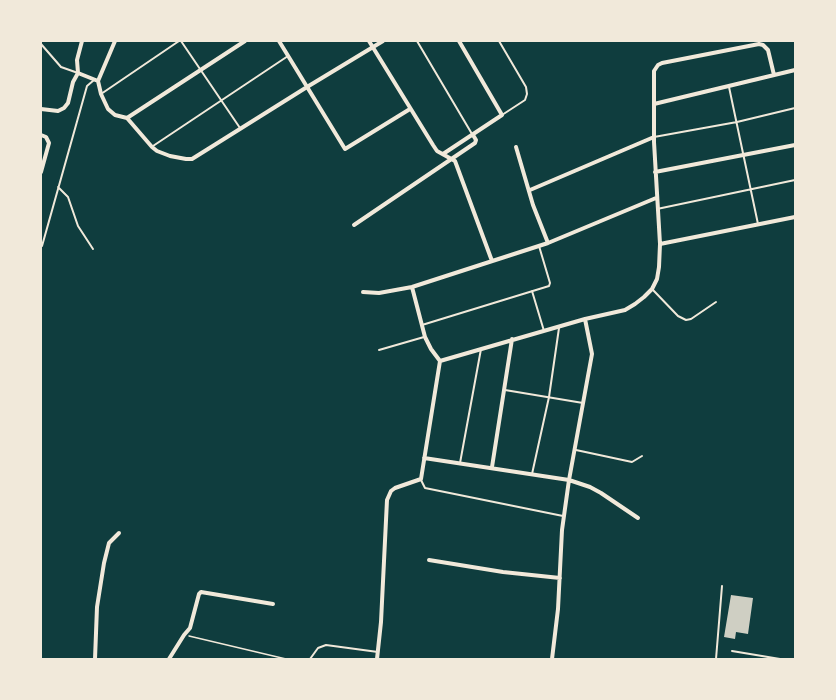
<!DOCTYPE html>
<html>
<head>
<meta charset="utf-8">
<style>
	body { margin:0 }
	#map { position:relative; width:836px; height:700px; overflow:hidden; background:#0f3d3e; font-family:Karla,sans-serif }
	canvas { display:block }
	.frame { position:absolute; inset:0; border:42px solid #f1e9da; pointer-events:none }
</style>
</head>
<body>
<div id="map">
<canvas width="836" height="700"></canvas>
<div class="frame"></div>
</div>
<script>
const g = document.querySelector('canvas').getContext('2d');
g.lineJoin = 'round';
function paint(path, color) {
  g.fillStyle = color;
  g.fill(path, 'evenodd');
}
function shape(rows) {
  const path = new Path2D();
  for (const r of rows) {
    path.moveTo(r[0], r[1]);
    for (let i = 2; i < r.length; i += 2) path.lineTo(r[i], r[i + 1]);
  }
  return path;
}
function strokePath(path, color, width, dash) {
  g.strokeStyle = color;
  g.lineWidth = width;
  g.lineCap = dash ? 'butt' : 'round';
  g.setLineDash(dash || []);
  g.stroke(path);
}
paint(shape([
	[731,595,753,598,748,634,736,632,735,639,724,637]
]), '#cfcfc3');
strokePath(shape([
	[189,636,286,659]
]), '#f1e9da', 1.5);
strokePath(shape([
	[181,41,240,128],
	[417,41,472,134],
	[499,41,526,87,527,94,525,100,502,115],
	[41,44,61,67,78,73],
	[729,87,758,224],
	[101,94,179,41],
	[654,137,737,122,795,108],
	[153,146,288,56],
	[58,187,68,197,78,226,93,249],
	[657,209,795,180],
	[42,246,87,86,94,80],
	[653,290,678,316,686,320,691,319,716,302],
	[532,291,544,331],
	[422,325,549,286,550,283,539,246],
	[379,350,424,337],
	[505,390,583,403],
	[576,450,632,462,642,456],
	[460,463,481,349],
	[532,474,549,397,559,328],
	[421,480,425,488,563,516],
	[732,651,780,659],
	[310,659,318,648,326,645,378,652],
	[716,659,722,586]
]), '#f1e9da', 2);
strokePath(shape([
	[82,41,77,60,78,73,98,81],
	[115,41,98,81,101,94,108,109,115,115,127,118,245,41],
	[279,41,345,149,410,109],
	[369,41,433,145,437,151,455,161,492,261],
	[654,104,795,70],
	[41,109,58,111,64,108,68,103,73,82,78,73],
	[127,118,152,147,157,151,170,156,186,159,192,159,307,87,383,41],
	[41,135,46,137,49,143,41,172],
	[516,147,533,205,548,243],
	[443,154,502,115,459,41],
	[655,172,795,145],
	[530,190,654,137],
	[354,225,475,143,476,140,473,135],
	[660,244,795,217],
	[363,292,379,293,412,287,548,243,656,198],
	[440,361,585,319,625,310,635,304,644,297,652,289,657,279,659,267,660,244,654,142,654,71,658,65,662,63,759,44,763,45,768,50,774,75],
	[424,458,569,480,590,487,601,493,638,518],
	[492,467,512,339],
	[429,560,503,572,560,578],
	[95,659,97,607,104,563,109,543,119,533],
	[169,659,184,635,190,628,199,594,201,592,273,604],
	[377,659,381,622,387,500,391,491,395,488,421,479,440,361,431,349,425,337,412,287],
	[552,659,558,609,562,530,569,480,592,354,585,319]
]), '#f1e9da', 4);
</script>
</body>
</html>
